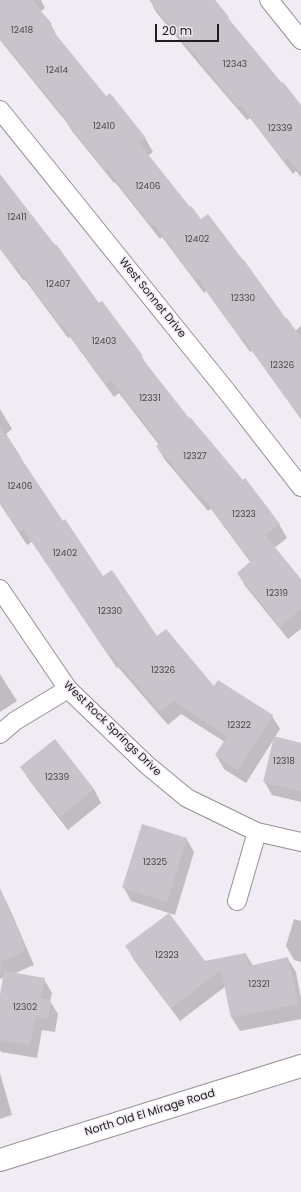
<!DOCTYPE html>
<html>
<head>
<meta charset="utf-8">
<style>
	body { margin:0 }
	#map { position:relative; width:301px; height:1192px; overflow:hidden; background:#f1ebf3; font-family:Poppins,sans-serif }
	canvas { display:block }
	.scale { position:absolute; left:155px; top:24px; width:64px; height:18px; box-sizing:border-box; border:2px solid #1f1d20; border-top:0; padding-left:5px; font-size:12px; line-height:14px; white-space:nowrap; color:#1f1d20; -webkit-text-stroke:3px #f1ebf3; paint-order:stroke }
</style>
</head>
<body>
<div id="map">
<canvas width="301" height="1192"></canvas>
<div class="scale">20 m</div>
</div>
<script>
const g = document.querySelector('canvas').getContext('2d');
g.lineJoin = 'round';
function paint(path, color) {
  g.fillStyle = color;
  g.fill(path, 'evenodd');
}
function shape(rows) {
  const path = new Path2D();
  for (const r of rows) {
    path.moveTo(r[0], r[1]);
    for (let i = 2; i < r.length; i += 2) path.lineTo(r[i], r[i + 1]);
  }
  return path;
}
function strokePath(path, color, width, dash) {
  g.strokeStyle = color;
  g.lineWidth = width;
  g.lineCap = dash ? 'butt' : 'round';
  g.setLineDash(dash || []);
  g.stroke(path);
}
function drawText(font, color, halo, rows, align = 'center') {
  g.font = font + ' Poppins,sans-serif';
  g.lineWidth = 3;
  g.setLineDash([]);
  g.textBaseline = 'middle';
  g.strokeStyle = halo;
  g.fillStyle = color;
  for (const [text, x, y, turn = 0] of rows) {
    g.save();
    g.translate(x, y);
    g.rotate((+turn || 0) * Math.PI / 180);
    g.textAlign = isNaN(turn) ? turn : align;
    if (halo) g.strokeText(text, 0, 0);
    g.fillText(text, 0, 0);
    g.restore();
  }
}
paint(shape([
	[0,0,41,0,45,8,40,12,51,25,58,38,106,97,145,138,153,152,148,156,201,221,243,262,244,261,295,331,301,326,301,419,252,351,250,352,206,291,204,293,162,237,160,239,115,182,114,183,72,131,67,123,0,40],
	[150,0,214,0,232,24,301,107,301,177,296,171,293,174,250,118,247,120,198,63,156,12],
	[0,176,99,305,102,303,142,357,149,369,189,420,279,524,287,538,274,548,301,581,301,629,288,639,246,587,238,574,251,563,211,509,208,511,165,460,157,447,159,445,119,393,114,397,70,337,68,338,25,280,24,281,0,249],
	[0,409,12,429,6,434,22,459,21,460,63,522,103,577,157,638,214,688,218,681,272,716,280,729,275,737,301,744,301,802,272,795,264,781,274,739,246,783,224,769,216,755,225,742,181,714,168,725,118,667,117,668,32,542,27,545,0,504],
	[0,674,17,701,0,712],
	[21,767,94,789,101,803,68,830,29,780],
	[186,838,194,852,175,915,131,901,124,888],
	[1,891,8,905,34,965,13,974,44,979,52,993,50,1001,58,1014,55,1032,42,1030,37,1058,1,1052,0,1050,0,1000,4,977,0,979],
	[294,919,301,921,301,962,294,960,286,946],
	[126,946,205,962,246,954,253,966,288,959,296,972,301,998,301,1019,240,1031,232,1018,226,986,180,1021,134,960],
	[0,1073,12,1115,0,1119]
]), '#0003');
paint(shape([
	[0,0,32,0,52,24,49,26,106,96,110,93,146,138,139,143,190,207,191,206,201,219,208,214,243,260,244,260,286,319,287,318,301,338,301,416,285,397,243,338,241,339,198,278,196,280,154,224,152,226,107,169,105,170,63,117,64,116,0,38],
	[149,0,215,0,229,17,228,18,282,83,283,82,301,105,301,174,288,158,284,161,241,105,238,107],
	[0,174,55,245,56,244,99,303,102,301,143,356,141,357,189,418,190,417,243,480,245,478,280,524,265,535,301,579,301,609,280,627,237,573,251,561,202,496,200,498,156,446,160,443,111,380,106,384,61,324,60,325,17,267,15,268,0,248],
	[0,427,63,521,65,519,103,576,112,570,157,636,166,629,214,686,218,680,273,715,238,770,215,755,227,736,173,701,160,712,110,654,108,655,23,529,19,532,0,503],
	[274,736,301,743,301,791,263,782],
	[55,739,94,789,60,817,20,767],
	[142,824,187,838,167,902,122,888],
	[0,888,24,945,24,952,0,962],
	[169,913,205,961,246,953,249,966,288,957,298,1004,231,1018,221,970,171,1008,125,946],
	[4,971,45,978,41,998,51,1000,48,1019,35,1016,30,1045,0,1040,0,995]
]), '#c9c4cc');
const minor = shape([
	[269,0,301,40],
	[0,110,228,393,301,487],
	[0,589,68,689,147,765,187,798,257,832,301,842],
	[0,734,15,721,68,689],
	[237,901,257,832]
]);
const tertiary = shape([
	[0,1160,301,1066]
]);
strokePath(minor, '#959097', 20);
strokePath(tertiary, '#959097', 24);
strokePath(minor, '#fff', 18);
strokePath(tertiary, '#fff', 22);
drawText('9px', '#4a474b', null, [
	["12418",22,31],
	["12343",235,65],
	["12414",57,71],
	["12410",104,127],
	["12339",280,129],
	["12406",148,187],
	["12411",17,218],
	["12402",197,240],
	["12407",58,285],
	["12330",243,299],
	["12403",104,342],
	["12326",282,366],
	["12331",150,399],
	["12327",195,457],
	["12406",20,487],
	["12323",244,515],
	["12402",65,554],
	["12319",277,594],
	["12330",110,612],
	["12326",163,671],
	["12322",239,726],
	["12318",284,762],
	["12339",57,778],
	["12325",155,863],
	["12323",167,956],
	["12321",259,985],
	["12302",25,1008]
]);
drawText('11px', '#1f1d20', '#f1ebf3', [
	["West Sonnet Drive",152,298,51],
	["West Rock Springs Drive",112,729,44],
	["North Old El Mirage Road",150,1113,-17]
]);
</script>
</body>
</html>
